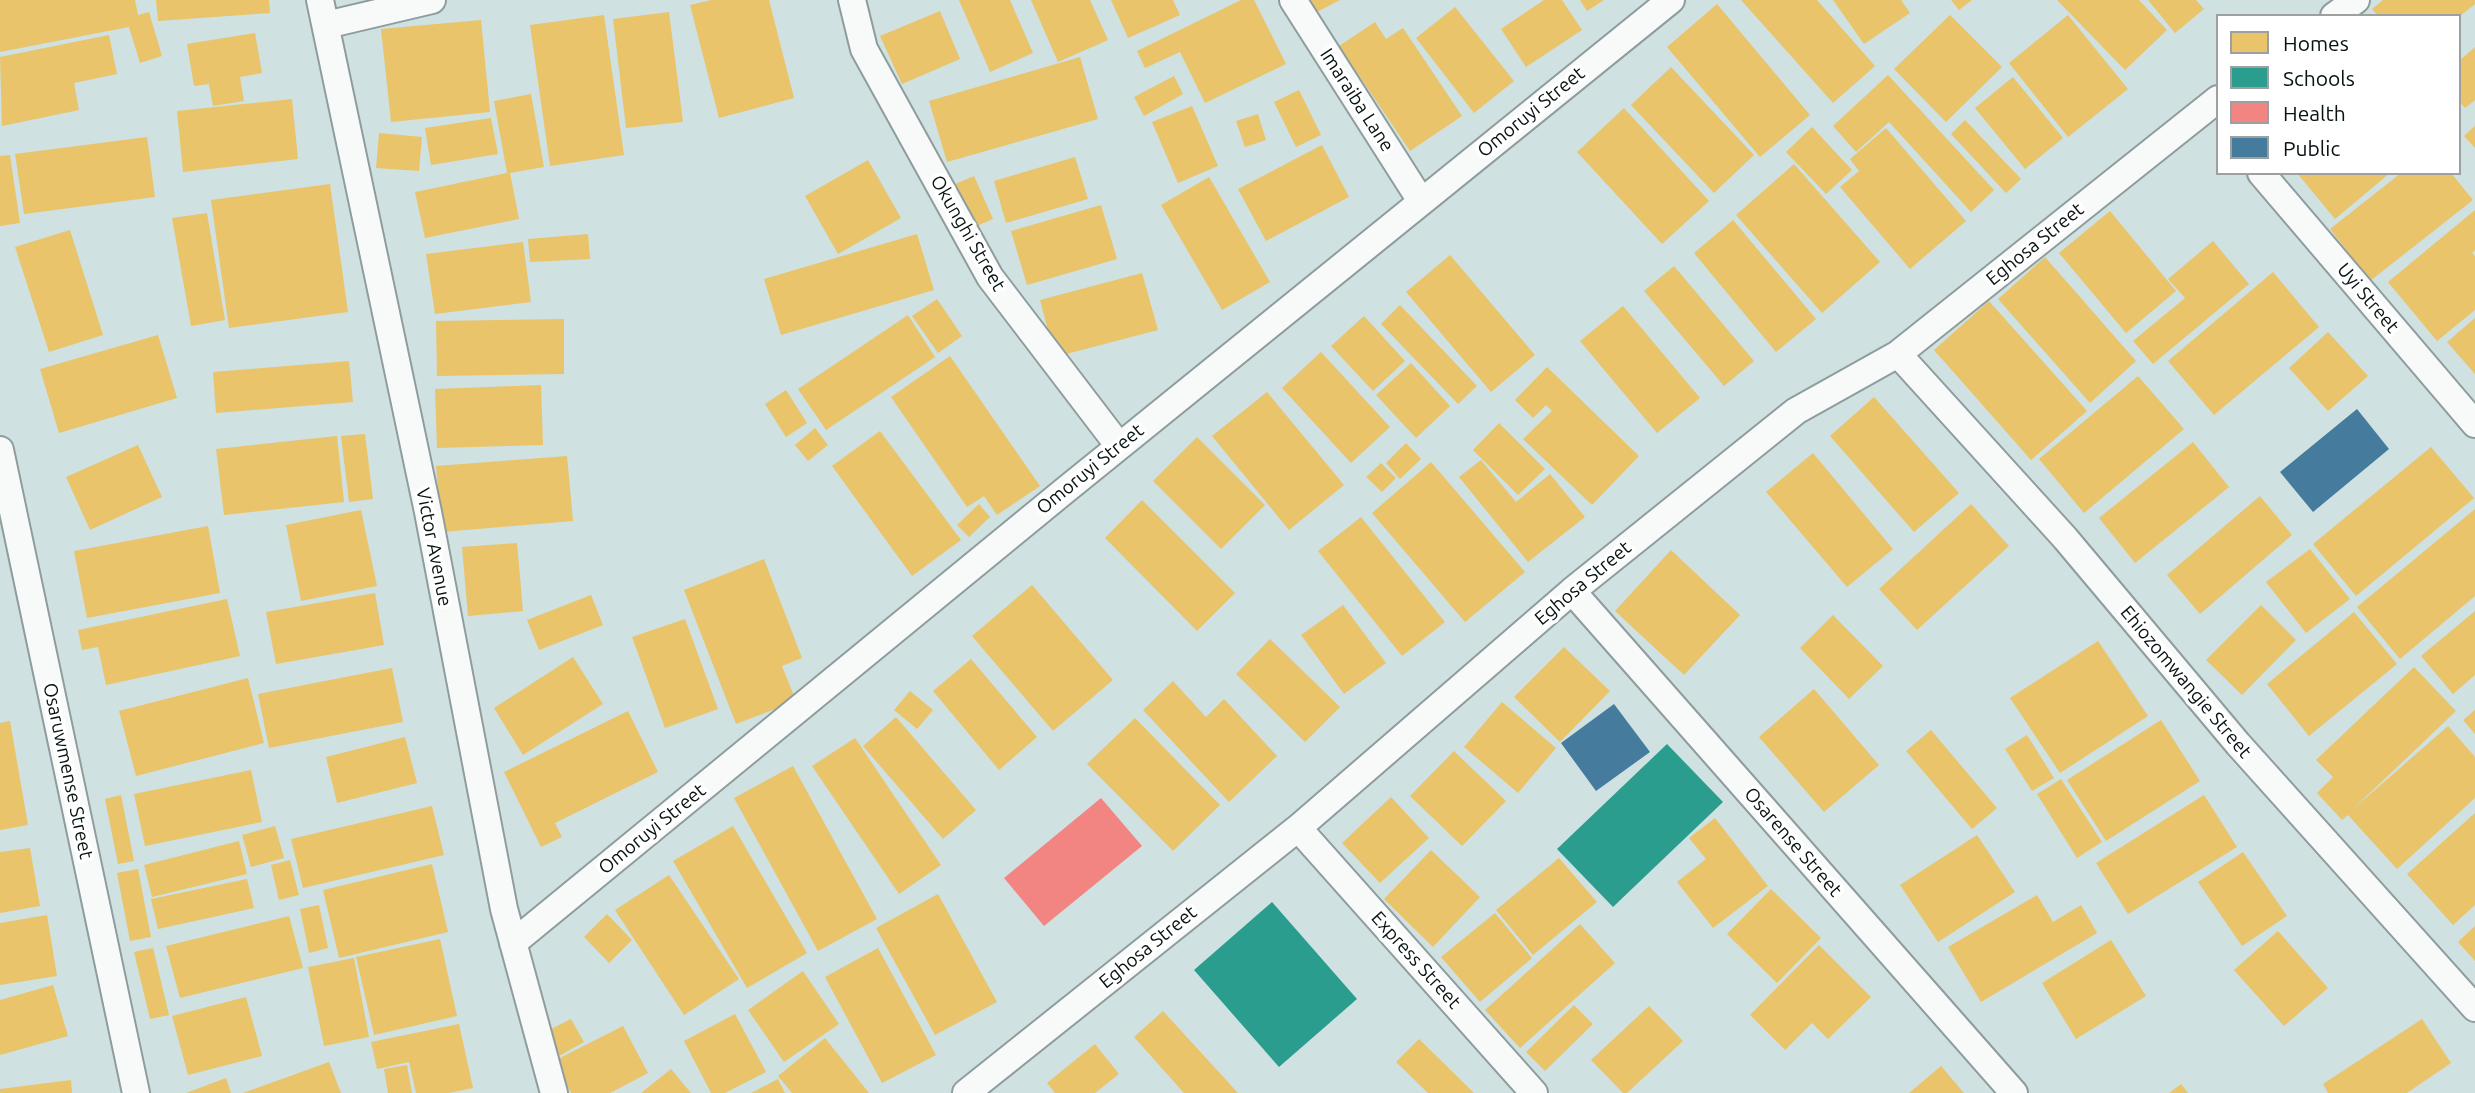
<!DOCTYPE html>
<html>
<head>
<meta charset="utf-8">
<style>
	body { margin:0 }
	#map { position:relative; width:2475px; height:1093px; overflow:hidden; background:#cfe1e1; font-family:Ubuntu,sans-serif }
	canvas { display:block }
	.legend { position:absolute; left:2216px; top:14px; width:245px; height:161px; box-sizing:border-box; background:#fff; border:2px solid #9ca0a1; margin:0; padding:9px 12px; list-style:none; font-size:21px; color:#071213 }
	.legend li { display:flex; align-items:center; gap:14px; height:35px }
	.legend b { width:35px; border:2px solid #9ca0a1 }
</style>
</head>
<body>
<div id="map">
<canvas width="2475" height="1093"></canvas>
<ul class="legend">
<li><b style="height:19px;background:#e9c46a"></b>Homes</li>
<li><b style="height:19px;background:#2a9d8f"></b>Schools</li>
<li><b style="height:19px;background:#f28482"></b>Health</li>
<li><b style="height:19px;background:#457b9d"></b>Public</li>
</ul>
</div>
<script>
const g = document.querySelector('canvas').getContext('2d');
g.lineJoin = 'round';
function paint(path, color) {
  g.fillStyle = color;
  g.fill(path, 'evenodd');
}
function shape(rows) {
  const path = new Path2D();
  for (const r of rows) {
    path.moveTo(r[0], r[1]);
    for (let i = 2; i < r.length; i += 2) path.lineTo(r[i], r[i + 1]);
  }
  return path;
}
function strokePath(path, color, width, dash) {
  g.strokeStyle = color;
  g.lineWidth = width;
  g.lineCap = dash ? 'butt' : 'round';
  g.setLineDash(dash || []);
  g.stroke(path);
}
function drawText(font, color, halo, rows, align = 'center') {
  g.font = font + ' Ubuntu,sans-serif';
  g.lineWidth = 7;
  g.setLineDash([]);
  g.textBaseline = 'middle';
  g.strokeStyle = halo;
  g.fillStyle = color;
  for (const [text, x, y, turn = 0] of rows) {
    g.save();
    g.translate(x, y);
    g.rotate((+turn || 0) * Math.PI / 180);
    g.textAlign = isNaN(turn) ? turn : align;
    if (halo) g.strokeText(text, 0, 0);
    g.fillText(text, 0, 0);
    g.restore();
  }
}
paint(shape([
	[0,0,135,0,138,15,149,12,162,56,140,63,129,27,0,52],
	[156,0,269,0,270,13,158,21],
	[711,0,769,0,794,98,719,118,690,5],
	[959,0,1010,0,1033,53,990,72],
	[1031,0,1090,0,1108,40,1058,62],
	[1111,0,1173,0,1180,15,1128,38],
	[1241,0,1254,0,1286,64,1205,103,1180,52,1145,68,1137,51],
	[1308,0,1340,0,1315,13],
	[1544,0,1562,0,1582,30,1526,67,1501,29],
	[1580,0,1604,0,1587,11],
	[1741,0,1817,0,1875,66,1833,103],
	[1833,0,1901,0,1910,13,1864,44],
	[1951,0,1972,0,1959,10],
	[2057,0,2139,0,2167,30,2125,70],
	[2148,0,2196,0,2204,9,2175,33],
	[2383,0,2475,0,2475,4,2460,16,2378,16,2372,9],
	[1717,4,1810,115,1760,157,1667,47],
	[1455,7,1514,81,1474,113,1416,38],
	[940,11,960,59,902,84,880,36],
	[669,12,683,122,626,128,613,19],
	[604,15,624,155,550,166,530,25],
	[1950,15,2002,67,1946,122,1894,69],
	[2068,15,2128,89,2068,137,2009,63],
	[481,20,490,112,391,122,381,29],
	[1375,22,1386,39,1403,28,1462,116,1410,151,1339,46],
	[255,33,262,73,240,77,244,101,213,106,209,84,194,86,187,44],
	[109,35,117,74,74,83,79,110,2,126,0,57],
	[2475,47,2475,100,2465,108,2459,101,2459,61],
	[1080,57,1098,119,947,162,929,101],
	[1671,67,1754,155,1714,193,1631,105],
	[1888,75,1994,190,1971,212,1889,122,1856,152,1833,126],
	[1174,76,1183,94,1144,116,1134,97],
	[2013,77,2063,138,2025,169,1975,108],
	[1299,90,1321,135,1296,147,1274,102],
	[531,94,544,167,510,173,519,219,425,238,415,192,507,173,494,101],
	[292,99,298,159,183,172,177,111],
	[1192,106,1218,166,1178,183,1152,122],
	[1624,108,1709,201,1662,244,1577,152],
	[1258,114,1266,140,1245,147,1236,121],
	[491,118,498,154,431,165,425,128],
	[1965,120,2021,179,2006,193,1951,134],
	[2475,126,2475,148,2464,136],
	[1812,127,1852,170,1826,194,1786,152],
	[1886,128,1966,221,1910,269,1840,187,1859,171,1850,159],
	[379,133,422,137,419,171,376,168],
	[147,137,155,197,24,214,15,154],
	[1322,145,1349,197,1266,241,1238,189],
	[10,155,20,223,0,226,0,156],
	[1075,157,1088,199,1006,223,994,181],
	[868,160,901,218,838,254,805,196],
	[1794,164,1880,262,1822,313,1736,215],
	[2297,173,2390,173,2335,219],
	[2401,173,2451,173,2473,200,2370,281,2330,229],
	[974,176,993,219,972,228,953,185],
	[1209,177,1270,282,1222,310,1161,205],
	[330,184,348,312,229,328,211,200],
	[1101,205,1117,259,1027,285,1011,231],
	[2475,210,2475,250,2472,253,2475,256,2475,310,2437,341,2388,282],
	[2110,211,2176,291,2126,333,2059,253],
	[207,213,225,320,191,326,172,218],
	[1733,220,1816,319,1776,352,1694,253],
	[70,230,103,335,49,352,15,247],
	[588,234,590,259,530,262,528,239],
	[917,234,934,290,781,335,764,279],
	[2213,241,2249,284,2153,364,2133,341,2185,298,2168,279],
	[523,242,531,302,435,314,426,254],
	[1450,255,1535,355,1491,392,1406,292],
	[2045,257,2136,361,2090,403,1998,299],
	[1674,266,1754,361,1724,386,1644,291],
	[2273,272,2319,327,2214,415,2168,361],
	[1142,273,1158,330,1055,357,1040,300],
	[937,299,962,336,938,353,912,316],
	[1989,301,2087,411,2031,460,1934,350],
	[1400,305,1477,386,1458,404,1381,324],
	[1623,306,1700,398,1657,433,1580,341],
	[908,315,935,357,826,430,798,389],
	[1364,316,1405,361,1373,391,1331,346],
	[2475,318,2475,374,2447,342],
	[564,319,564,374,437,376,436,321],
	[2328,332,2368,376,2328,411,2289,368],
	[158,335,177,398,59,433,40,369],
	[1321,352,1390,427,1351,463,1282,388],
	[950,356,1040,486,997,515,984,496,967,507,891,397],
	[349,361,353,402,216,413,213,372],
	[1411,363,1450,406,1416,438,1376,395],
	[1547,367,1639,456,1592,505,1523,439,1552,411,1546,405,1533,418,1515,400],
	[2138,376,2184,429,2084,513,2039,459],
	[541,385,543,445,437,448,435,389],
	[786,390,807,423,786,437,765,404],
	[1267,392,1344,485,1289,530,1212,436],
	[1874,397,1959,493,1914,532,1830,436],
	[1499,423,1545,469,1518,495,1473,450],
	[815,428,828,445,808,461,795,445],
	[880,431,961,540,912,576,832,466],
	[365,434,373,499,349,502,341,436],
	[337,436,344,502,224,515,216,449],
	[1197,437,1265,505,1221,549,1153,481],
	[2193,442,2229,487,2135,563,2099,518],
	[1406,443,1421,459,1400,479,1386,463],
	[138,445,162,497,90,530,66,477],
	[2431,447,2474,498,2356,596,2313,544],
	[1813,453,1893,549,1847,587,1766,492],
	[567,456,573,521,442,532,436,466],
	[1481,460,1516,502,1550,474,1585,517,1528,562,1459,477],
	[1431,462,1525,572,1465,622,1372,513],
	[1381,463,1396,478,1382,492,1366,477],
	[2260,496,2292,535,2200,614,2167,575],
	[1142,500,1235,593,1197,631,1105,538],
	[979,504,990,517,969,537,957,525],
	[1971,504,2009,546,1917,630,1879,589],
	[2475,509,2475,596,2400,659,2357,607],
	[361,510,377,586,301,601,286,525],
	[1361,517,1445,622,1402,656,1318,551],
	[208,526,220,593,87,618,74,551],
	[517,543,523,611,468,616,462,547],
	[2310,549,2350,599,2306,633,2266,582],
	[1671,550,1740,615,1684,675,1615,611],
	[764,559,802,658,782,666,796,701,736,724,684,590],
	[1032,585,1113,680,1053,731,972,636],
	[375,593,384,645,276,664,266,612],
	[591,595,603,625,539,650,527,620],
	[227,599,240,656,106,685,98,647,82,650,78,630],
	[1343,605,1386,663,1344,694,1301,635],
	[2261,605,2296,640,2242,695,2206,660],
	[2475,611,2475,675,2453,694,2421,656],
	[2354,612,2397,664,2309,736,2267,684],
	[1833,615,1883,666,1849,699,1800,648],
	[685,619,718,709,665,728,632,637],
	[1270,639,1340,707,1305,742,1236,674],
	[2098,641,2148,716,2060,773,2010,698],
	[1564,647,1610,691,1560,742,1514,697],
	[573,657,603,704,523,755,494,708],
	[971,659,1037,737,999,770,933,691],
	[2414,667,2456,711,2352,810,2448,726,2475,757,2475,798,2397,869,2348,815,2342,820,2317,793,2333,777,2316,760],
	[392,668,403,722,269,748,258,694],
	[248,678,264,743,136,776,119,711],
	[1173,681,1206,717,1224,699,1277,756,1229,802,1143,710],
	[1814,689,1879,765,1824,812,1759,737],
	[910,691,933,710,917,729,894,710],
	[1502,702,1556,748,1518,793,1464,747],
	[2475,710,2475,734,2463,720],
	[628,711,658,772,555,823,562,837,541,847,504,772],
	[896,717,976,810,943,839,863,746],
	[1135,718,1220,805,1173,851,1087,764],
	[2161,720,2200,781,2106,841,2067,780],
	[10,721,28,825,0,830,0,723],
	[1931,730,1997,808,1972,829,1906,751],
	[2027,735,2054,778,2032,791,2005,749],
	[405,737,417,783,337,803,326,757],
	[855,738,941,865,899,894,812,766],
	[1454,751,1506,801,1462,846,1410,796],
	[793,766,877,919,818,951,734,798],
	[251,770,262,822,145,846,134,794],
	[2061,779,2102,842,2077,858,2037,794],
	[121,795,134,861,118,864,105,799],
	[2204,795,2237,847,2128,914,2096,863],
	[1391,797,1429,838,1380,883,1342,843],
	[432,806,444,855,303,888,291,839],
	[2475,813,2475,905,2453,925,2407,874],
	[1715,818,1768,886,1713,928,1677,882,1706,859,1689,838],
	[275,826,284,858,251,867,242,835],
	[733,826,807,953,747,988,673,861],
	[1977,835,2015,892,1938,942,1900,885],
	[239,841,247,874,152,897,144,865],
	[30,848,40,906,0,913,0,852],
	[1431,850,1480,897,1433,947,1384,899],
	[2243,852,2287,916,2242,946,2198,882],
	[1559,858,1597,902,1533,955,1496,910],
	[290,860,299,895,279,900,271,865],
	[432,864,448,932,339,958,323,890],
	[138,869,151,937,130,941,117,873],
	[669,875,739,979,684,1015,615,910],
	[247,879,254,908,158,929,151,899],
	[1771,889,1821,938,1777,983,1727,934],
	[938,894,997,1002,935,1035,876,928],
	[2037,895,2053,922,2081,905,2097,933,1981,1002,1948,947],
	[319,905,328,948,309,953,300,909],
	[1495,913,1532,958,1480,1002,1441,957],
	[607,914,632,940,609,963,584,937],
	[47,915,57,976,0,985,0,923],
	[289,916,303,968,180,998,166,946],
	[1580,924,1615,963,1520,1048,1485,1010],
	[2475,926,2475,961,2458,942],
	[2278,931,2328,988,2284,1026,2234,970],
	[440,939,457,1016,374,1035,356,957],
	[2111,940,2146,996,2076,1039,2042,983],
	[1819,945,1871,997,1828,1039,1812,1023,1785,1050,1750,1015],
	[153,948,169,1015,150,1019,134,952],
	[878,948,936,1055,882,1083,825,977],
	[354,958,369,1037,324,1046,308,967],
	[803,971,839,1024,784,1062,748,1010],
	[53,985,68,1036,0,1055,0,1000],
	[246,997,262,1056,188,1075,172,1016],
	[1574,1005,1593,1024,1545,1071,1526,1052],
	[1649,1006,1683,1041,1627,1093,1623,1093,1591,1060],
	[1163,1011,1238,1093,1184,1093,1134,1037],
	[735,1014,766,1072,725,1093,711,1093,684,1041],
	[571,1019,584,1042,559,1056,545,1032],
	[2422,1019,2451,1063,2407,1093,2328,1093,2323,1084],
	[459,1024,473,1088,449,1093,416,1093,409,1062,377,1069,371,1042],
	[623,1026,648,1073,610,1093,571,1093,554,1061],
	[825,1038,869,1093,792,1093,778,1076],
	[1419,1039,1474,1093,1428,1093,1396,1062],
	[1095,1044,1119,1074,1095,1093,1055,1093,1047,1083],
	[329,1062,341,1093,243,1093],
	[407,1065,412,1093,388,1093,384,1069],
	[1941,1066,1964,1093,1909,1093],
	[671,1069,691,1093,641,1093],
	[226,1078,231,1093,186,1093],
	[778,1079,785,1093,751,1093],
	[71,1080,72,1093,0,1093,0,1089],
	[2181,1084,2188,1093,2169,1093]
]), '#e9c46a');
paint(shape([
	[1667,744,1723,802,1613,907,1557,849],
	[1272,902,1357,999,1279,1067,1194,970]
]), '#2a9d8f');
paint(shape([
	[1101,798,1142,846,1044,926,1004,878]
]), '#f28482');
paint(shape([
	[2357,409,2389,449,2313,512,2280,472],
	[1614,704,1650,752,1596,791,1561,743]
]), '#457b9d');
const minor = shape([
	[320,0,428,512,504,909,554,1093],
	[852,0,864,49,990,277,1119,446],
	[1293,0,1421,201],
	[2334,16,2356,0],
	[326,25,432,0],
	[2261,173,2475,424],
	[1898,354,2065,538,2238,744,2475,1008],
	[0,450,136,1093],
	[1572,591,2014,1093],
	[1298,828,1534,1093],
	[513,943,1063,492,1671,0],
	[966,1093,1298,828,1572,591,1796,411,1898,354,2218,99]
]);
strokePath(minor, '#8f9c9d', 30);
strokePath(minor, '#f8fafa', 26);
drawText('19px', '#071213', '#fff', [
	["Imaraiba Lane",1357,100,57],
	["Omoruyi Street",1531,112,-39],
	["Okunghi Street",968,233,60],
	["Eghosa Street",2035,244,-39],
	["Uyi Street",2368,298,50],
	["Omoruyi Street",1090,469,-39],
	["Victor Avenue",434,547,79],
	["Eghosa Street",1583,583,-40],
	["Ehiozomwangie Street",2186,682,50],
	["Osaruwmense Street",68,771,78],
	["Omoruyi Street",652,829,-39],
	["Osarense Street",1793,842,49],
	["Eghosa Street",1148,947,-39],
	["Express Street",1416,960,48]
]);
</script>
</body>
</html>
